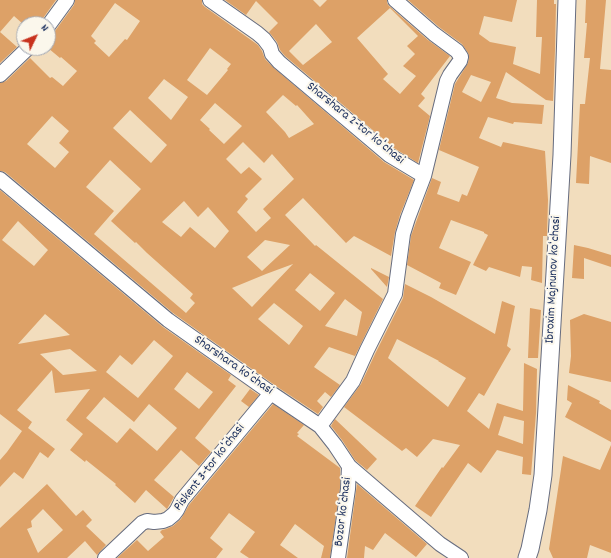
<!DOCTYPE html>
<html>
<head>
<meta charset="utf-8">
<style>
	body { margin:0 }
	#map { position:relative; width:611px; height:558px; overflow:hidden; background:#f2ddbd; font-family:Dekko,sans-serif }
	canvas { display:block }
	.north { position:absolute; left:16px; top:16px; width:40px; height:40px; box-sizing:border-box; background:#fbf7ec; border:1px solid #a1a7b3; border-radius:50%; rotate:47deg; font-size:11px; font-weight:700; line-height:16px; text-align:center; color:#1b2f5e }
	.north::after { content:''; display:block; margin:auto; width:14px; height:18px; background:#c8321e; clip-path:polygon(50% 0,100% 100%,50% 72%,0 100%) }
</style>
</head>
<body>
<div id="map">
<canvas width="611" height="558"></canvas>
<div class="north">N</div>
</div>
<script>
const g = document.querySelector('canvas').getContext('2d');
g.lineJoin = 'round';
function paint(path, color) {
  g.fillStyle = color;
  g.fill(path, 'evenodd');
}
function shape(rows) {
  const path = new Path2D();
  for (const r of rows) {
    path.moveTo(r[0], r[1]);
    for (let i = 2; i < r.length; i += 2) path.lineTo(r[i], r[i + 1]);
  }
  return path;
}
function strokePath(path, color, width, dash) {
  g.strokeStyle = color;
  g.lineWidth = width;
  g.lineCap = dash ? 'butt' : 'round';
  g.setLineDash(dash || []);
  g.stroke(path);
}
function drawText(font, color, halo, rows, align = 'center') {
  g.font = font + ' Dekko,sans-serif';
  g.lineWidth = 4;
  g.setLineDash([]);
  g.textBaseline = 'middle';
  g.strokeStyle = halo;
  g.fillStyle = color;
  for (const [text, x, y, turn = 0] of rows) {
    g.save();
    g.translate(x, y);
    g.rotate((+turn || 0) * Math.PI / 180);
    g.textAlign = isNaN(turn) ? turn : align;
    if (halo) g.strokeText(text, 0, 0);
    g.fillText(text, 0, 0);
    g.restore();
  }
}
paint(shape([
	[0,0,56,0,41,21,40,24,23,24,14,16,0,32],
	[75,0,202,0,202,4,205,7,258,45,262,51,265,59,274,68,384,162,414,180,400,215,395,232,391,256,354,236,346,243,303,198,285,215,315,246,316,245,383,299,355,356,329,347,314,367,340,385,331,397,325,392,317,401,323,407,318,414,276,386,173,313,5,172,0,171,0,83,6,81,30,58,50,78,52,77,63,86,77,71,61,57,60,58,48,48,48,34,52,34,55,31,74,5],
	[115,3,140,21,127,40,125,39,109,57,94,43,96,41,91,36],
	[210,48,231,64,227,69,228,70,207,95,187,80],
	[164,79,188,97,171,120,148,98],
	[283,95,296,106,297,105,314,124,289,138,285,132,266,112],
	[215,103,242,126,224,144,209,130,210,129,200,120],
	[130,110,167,145,151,163,113,128],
	[52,116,69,131,59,143,69,152,55,168,27,144],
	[243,142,264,163,272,154,294,179,263,209,271,218,256,232,237,212,248,199,245,196,262,179,249,167,241,174,226,159],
	[110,160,141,189,111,221,135,243,136,242,147,253,193,294,190,298,195,303,186,313,94,234,114,211,86,187],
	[184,201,198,217,208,207,229,231,215,248,190,227,181,237,162,222],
	[265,240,290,245,262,271,247,257],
	[293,264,252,307,232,288,266,274],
	[310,273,335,293,320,311,295,290],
	[345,299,362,312,357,336,325,326],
	[274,303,303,326,289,345,258,319],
	[225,0,313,0,320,7,327,0,387,0,387,3,389,6,428,40,450,56,421,94,425,98,418,106,430,116,418,163,394,148,285,56,280,50,277,42,269,32,278,23,256,1,246,15],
	[390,8,418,36,407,46,415,54,403,66,416,76,400,94,383,79,388,74,357,38],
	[316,24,332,42,303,65,289,51],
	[408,0,517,0,512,22,484,16,479,34,490,42,516,47,513,64,540,74,542,37,536,37,537,0,554,0,554,4,556,4,555,50,553,101,546,100,506,72,496,98,512,103,544,105,542,124,514,122,513,124,488,117,479,138,501,147,503,142,545,151,548,200,547,236,543,236,542,283,531,280,532,267,522,266,520,277,489,267,486,271,473,265,488,235,484,233,484,232,451,220,439,248,471,262,456,295,439,288,441,283,407,265,411,236,432,178,441,182,437,194,459,202,462,194,467,196,479,167,439,150,455,84,468,63,469,56,468,53,462,44,439,27],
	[471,75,491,82,481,102,462,92],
	[586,0,606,0,600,69,611,70,611,163,590,156,589,184,576,183,580,104,585,104,590,58,584,58,587,23,585,23],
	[0,32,17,47,0,63],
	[0,190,163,327,231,375,228,380,236,386,195,438,211,452,199,466,181,450,154,480,174,497,167,509,146,490,135,503,115,485,116,484,86,460,85,462,70,450,83,434,66,420,90,389,55,393,52,370,17,410,32,422,28,428,55,449,48,458,40,452,23,479,14,472,0,487,0,460,7,452,22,431,0,414],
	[18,221,48,250,34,266,2,240],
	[45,314,70,335,18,344],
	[154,340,173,356,138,398,106,372,120,355,132,365],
	[70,349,97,371,63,375,40,354],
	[187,372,213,392,199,409,174,389],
	[104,397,134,422,149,404,177,428,157,451,130,428,117,443,86,418],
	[574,245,588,248,611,255,611,267,584,258,584,279,572,278],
	[371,268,389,277,387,287,371,269],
	[405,284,431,297,495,334,502,301,515,306,507,346,511,349,484,396,479,393,467,411,489,429,497,403,523,411,524,363,537,369,536,413,531,475,522,474,523,457,497,450,481,473,468,463,431,517,415,506,442,467,443,468,460,445,433,439,417,457,406,448,402,451,344,407,361,384,375,354,403,298],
	[397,339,439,361,438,361,466,378,448,407,388,358],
	[504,416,524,421,523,444,498,435],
	[530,308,541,310,538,358,528,358],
	[584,314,611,322,611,382,569,373,571,356,570,320],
	[568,385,600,401,599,403,611,410,611,442,565,417,572,403,567,400],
	[250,389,259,395,249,407,241,401],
	[273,404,304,425,297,433,299,434,297,436,340,468,340,488,330,558,321,558,324,546,295,524,280,545,298,558,249,558,240,552,255,532,229,513,210,538,223,549,216,558,117,558,137,540,148,551,164,537,160,532,162,530,166,529,173,526,181,519,189,505],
	[335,419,377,459,367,470,355,460,342,440,331,426],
	[611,445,611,553,590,545,587,558,553,558,549,549,563,456,600,470],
	[47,484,76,516,83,510,92,520,86,526,106,545,97,555,85,541,67,558,0,558,0,528],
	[43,509,63,530,38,553,27,529,32,527,31,521],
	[357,484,427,544,416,557,385,533,373,550,365,546,364,558,347,558]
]), '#dda167');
const minor = shape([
	[210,0,257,33,264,39,270,47,272,54,279,62,389,155,424,176,408,218,403,234,395,294,367,350,353,381,320,426],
	[395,0,434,34,457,51,461,57,460,61,450,75,447,81,424,176],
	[48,26,67,0],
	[0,75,28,48],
	[0,179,168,320,271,393,320,426,335,445,349,466,440,544,461,558],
	[105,558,142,523,147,521,154,522,163,521,168,519,174,514,177,510,182,500,271,393],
	[338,558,348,489,349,466]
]);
const tertiary = shape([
	[527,558,530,549,538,510,543,475,562,155,567,0]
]);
strokePath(minor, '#666c7f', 16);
strokePath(tertiary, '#666c7f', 19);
strokePath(minor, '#fff', 14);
strokePath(tertiary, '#fff', 17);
drawText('13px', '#1b2f5e', '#fbf7ec', [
	["Sharshara 2-tor koʻchasi",355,124,39],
	["Ibroxim Majnunov koʻchasi",554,280,-87],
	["Sharshara koʻchasi",233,366,35],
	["Piskent 3-tor koʻchasi",210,468,-52],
	["Bozor koʻchasi",344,512,-83]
]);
</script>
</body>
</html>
